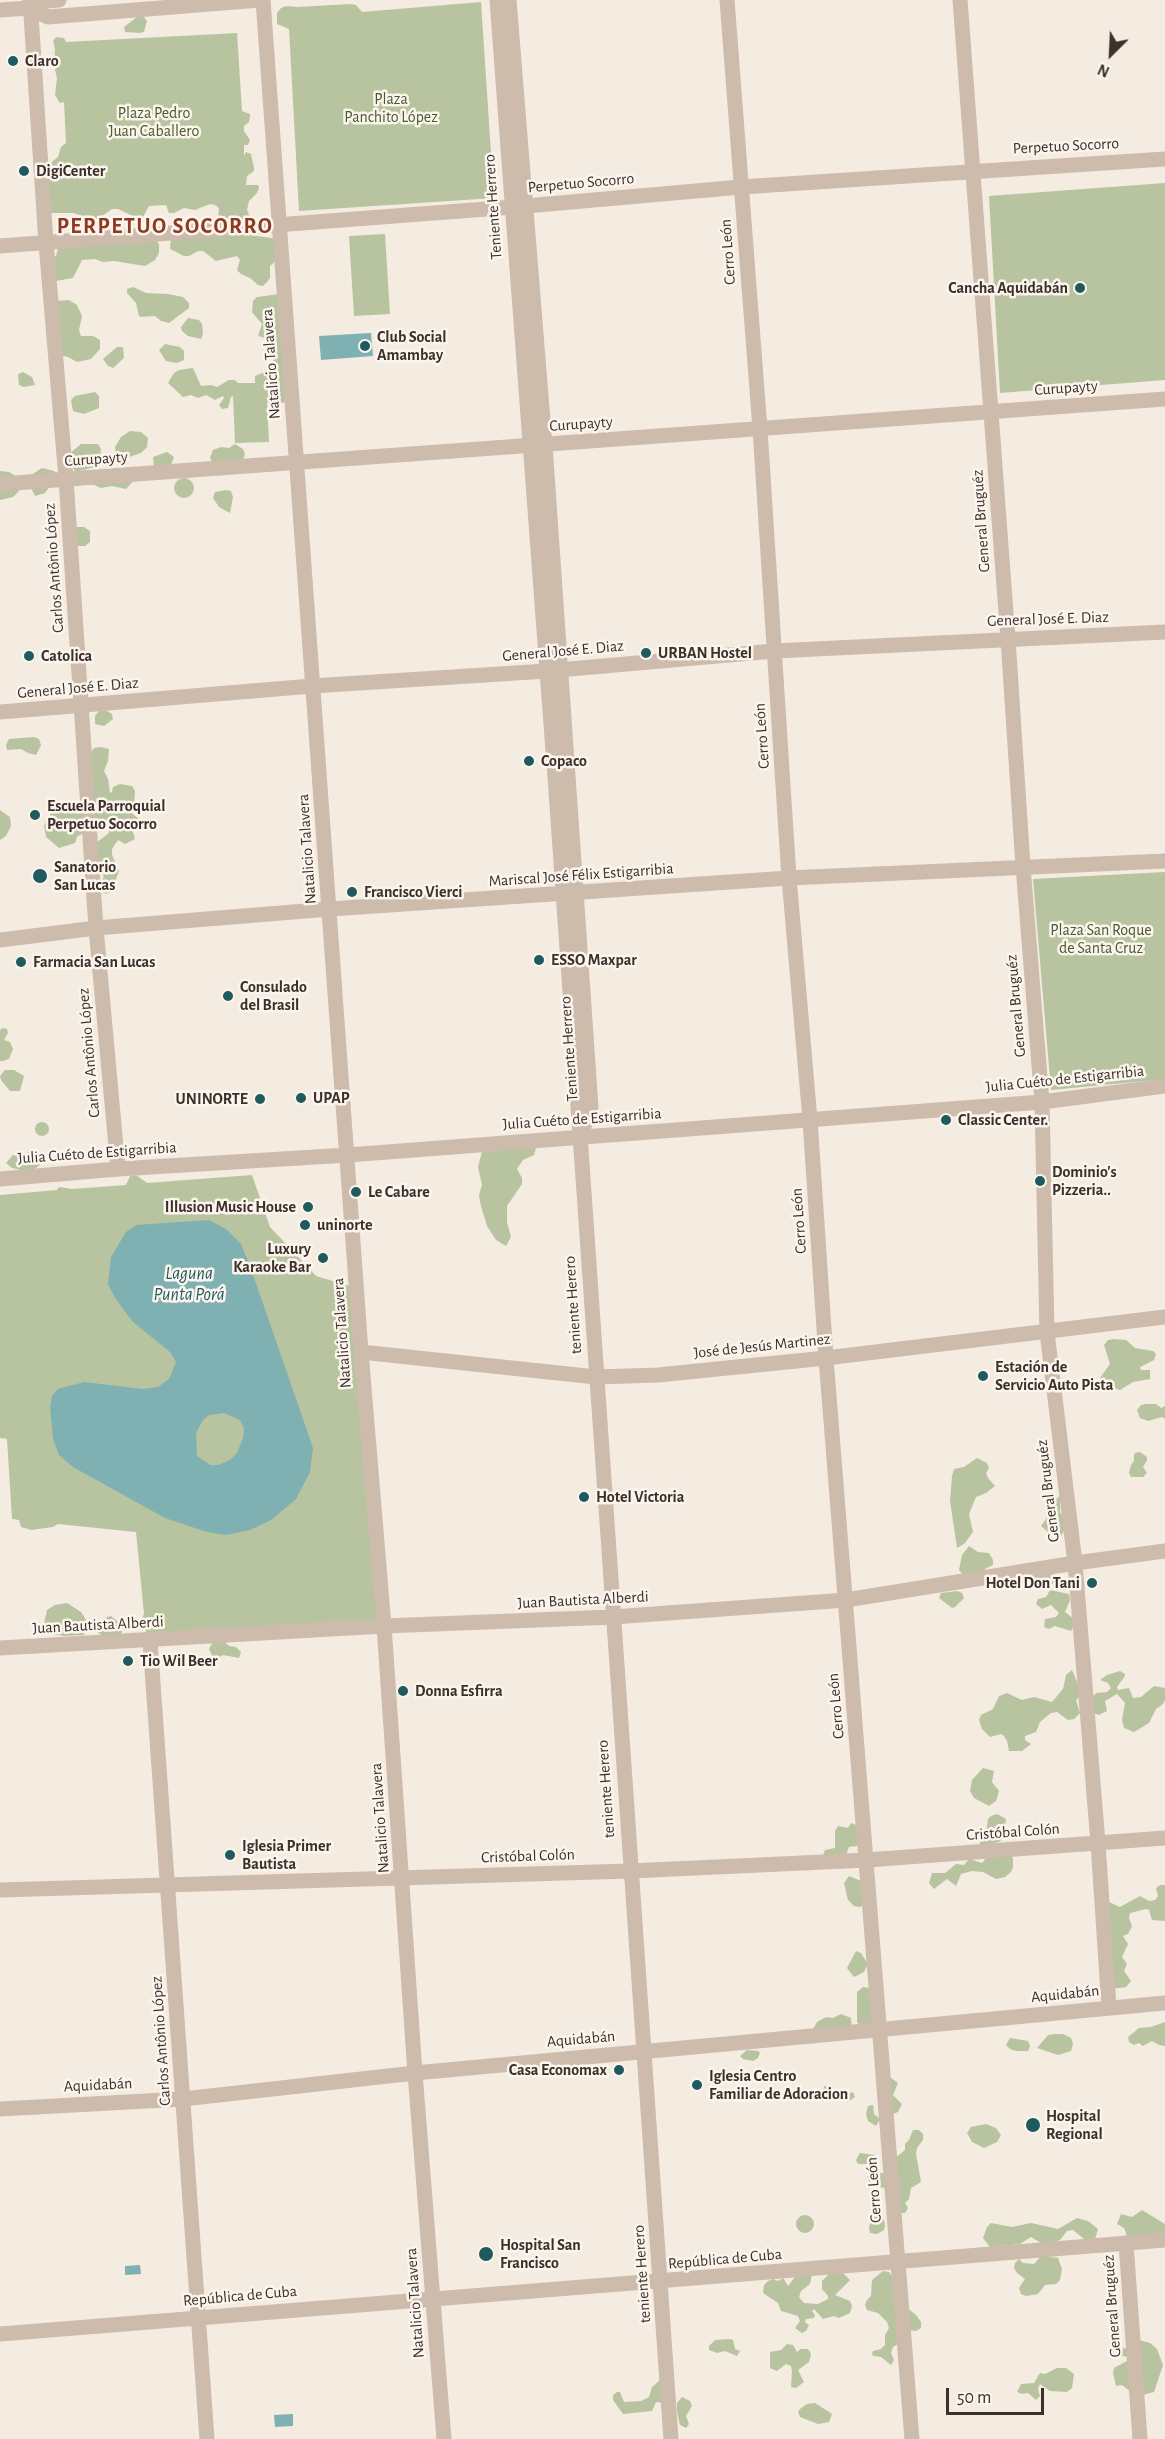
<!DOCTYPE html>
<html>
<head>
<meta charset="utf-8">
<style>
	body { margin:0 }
	#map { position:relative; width:1165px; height:2439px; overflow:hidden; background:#f4ebe1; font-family:"Alegreya Sans",sans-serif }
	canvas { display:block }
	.north { position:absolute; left:1081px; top:24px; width:60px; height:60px; -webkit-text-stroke:4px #fbf5ee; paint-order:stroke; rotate:204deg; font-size:16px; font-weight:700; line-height:24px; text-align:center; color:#3b302b }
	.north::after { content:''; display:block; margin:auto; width:21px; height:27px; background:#3b302b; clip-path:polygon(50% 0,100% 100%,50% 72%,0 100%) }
	.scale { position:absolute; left:946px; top:2388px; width:98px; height:27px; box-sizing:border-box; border:3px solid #3b302b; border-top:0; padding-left:8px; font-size:18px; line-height:21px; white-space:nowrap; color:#3b302b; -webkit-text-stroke:4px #fbf5ee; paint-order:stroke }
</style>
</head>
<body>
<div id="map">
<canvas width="1165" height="2439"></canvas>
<div class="north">N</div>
<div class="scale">50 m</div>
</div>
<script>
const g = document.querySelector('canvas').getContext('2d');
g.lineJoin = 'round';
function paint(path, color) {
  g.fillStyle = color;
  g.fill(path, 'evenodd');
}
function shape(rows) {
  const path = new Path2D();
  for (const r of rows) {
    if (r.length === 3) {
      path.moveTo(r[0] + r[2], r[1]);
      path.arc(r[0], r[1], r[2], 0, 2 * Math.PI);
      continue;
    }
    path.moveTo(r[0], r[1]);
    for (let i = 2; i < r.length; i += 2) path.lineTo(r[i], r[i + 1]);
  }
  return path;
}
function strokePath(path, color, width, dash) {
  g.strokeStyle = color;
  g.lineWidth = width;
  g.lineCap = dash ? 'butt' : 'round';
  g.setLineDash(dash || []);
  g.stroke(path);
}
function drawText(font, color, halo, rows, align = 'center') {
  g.font = font + ' "Alegreya Sans",sans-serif';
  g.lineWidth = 5;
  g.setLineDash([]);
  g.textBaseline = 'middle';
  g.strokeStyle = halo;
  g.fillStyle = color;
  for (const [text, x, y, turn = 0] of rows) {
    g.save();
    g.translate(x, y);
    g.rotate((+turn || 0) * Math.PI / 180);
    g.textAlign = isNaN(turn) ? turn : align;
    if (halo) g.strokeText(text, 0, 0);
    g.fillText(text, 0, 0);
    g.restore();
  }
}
paint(shape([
	[481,2,494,198,299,211,289,29,277,24,277,13,281,8,286,6,297,7,350,4,356,5,362,12],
	[137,17,144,17,147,21,144,32,139,33,125,32,124,27],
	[237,33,242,111,250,114,250,117,249,122,244,126,244,131,250,140,248,145,244,145,244,156,246,152,251,154,254,168,254,171,247,176,246,185,258,185,259,188,257,193,249,201,247,210,250,217,244,223,250,235,278,239,278,259,270,266,270,278,267,282,263,286,258,285,250,278,241,274,237,270,240,260,237,256,216,261,203,251,198,251,189,256,184,256,170,249,171,239,217,229,219,208,215,205,210,204,195,210,184,208,174,213,169,213,166,205,149,206,143,217,137,218,118,209,112,209,98,219,93,219,73,213,50,213,43,172,49,164,58,157,61,147,66,143,64,102,60,103,55,95,57,78,55,70,57,65,54,60,55,49,53,41,56,37,64,38,66,42],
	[1165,183,1165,380,1000,393,989,196],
	[385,234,390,314,354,316,349,236],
	[153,237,159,244,159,253,155,260,145,266,114,261,103,262,95,259,82,260,73,278,56,281,53,257,56,256,58,248],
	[133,287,146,293,168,294,183,297,189,303,189,308,169,323,161,321,155,316,141,317,139,316,136,303,127,293,127,289],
	[279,294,289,401,278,404,267,402,269,442,235,443,233,396,231,397,228,408,222,409,219,405,224,398,223,396,215,400,206,395,198,398,191,395,183,397,168,383,174,373,179,370,193,368,201,386,212,385,217,387,229,380,235,380,238,383,255,383,255,376,265,372,275,358,268,350,272,340,258,336,262,324,252,312,253,301,257,297],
	[69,300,77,305,82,316,79,330,81,336,93,336,100,340,100,349,91,359,77,362,68,357,56,354,57,301],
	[188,318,199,320,202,324,203,334,201,339,188,336,182,331,181,327],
	[165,344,180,347,184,351,184,360,177,363,166,361,159,350],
	[117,347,123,347,124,358,113,368,108,366,103,359],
	[23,372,32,377,35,385,24,387,19,385,18,374],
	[95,392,99,396,99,408,84,414,73,411,71,400,75,396],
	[130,431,141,432,148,438,147,447,141,453,126,458,120,457,116,454,115,447,121,437],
	[81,444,98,444,101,449,100,457,95,467,76,472,71,466,70,453],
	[235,444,243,449,245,454,243,460,214,465,210,458,213,450,221,447,229,448],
	[167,452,174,457,171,465,154,468,153,457],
	[42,468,54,471,58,475,45,493,35,496,31,488,31,475],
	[0,471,9,472,17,477,19,491,13,497,0,500],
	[184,488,10],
	[133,481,126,489,112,486,101,488,92,484],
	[226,490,231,491,233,497,230,513,219,507,213,498,215,492],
	[76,527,84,527,90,531,90,542,85,546,75,546],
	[99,711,107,711,112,714,113,719,104,726,95,724,95,716],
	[34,737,39,739,41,745,36,755,28,753,21,749,7,750,6,745,9,739],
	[100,747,109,749,108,761,104,771,108,779,110,793,112,792,113,787,120,784,132,786,135,791,134,806,129,811,138,818,138,824,132,829,135,839,125,844,118,840,112,849,112,855,119,871,111,892,106,894,101,891,100,886,104,876,96,869,96,843,109,833,106,822,96,819,86,831,77,837,75,843,59,848,46,837,44,826,52,811,56,809,68,809,78,814,81,810,91,753,94,748],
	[0,810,10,817,11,826,6,836,0,840],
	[1165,872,1165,1079,1051,1090,1033,879],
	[3,1028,7,1029,8,1033,4,1040,10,1042,13,1049,9,1059,3,1061,0,1061,0,1030],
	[5,1070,14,1070,24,1076,20,1091,10,1091,1,1080,0,1076],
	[42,1129,7],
	[537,1145,534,1155,523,1160,517,1169,522,1178,522,1184,507,1206,507,1222,511,1237,506,1246,496,1240,487,1226,481,1206,479,1195,482,1185,478,1167,483,1148],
	[31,1151,40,1158,41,1164,31,1172,12,1168,6,1163,13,1155,20,1156],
	[136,1175,147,1183,252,1175,270,1227,316,1276,353,1287,380,1623,146,1636,145,1623,141,1621,144,1614,136,1532,58,1524,53,1527,31,1530,21,1527,19,1520,12,1519,7,1439,0,1438,0,1195,57,1190,59,1187,72,1189,126,1185,130,1176],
	[1114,1339,1126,1340,1135,1348,1153,1351,1156,1354,1154,1360,1140,1367,1141,1370,1150,1370,1150,1379,1133,1382,1120,1390,1102,1384,1100,1378,1110,1364,1104,1345,1108,1340],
	[1146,1404,1156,1404,1161,1408,1165,1406,1165,1419,1162,1417,1148,1421,1140,1418,1137,1410,1141,1405],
	[1140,1452,1147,1457,1147,1460,1143,1467,1147,1473,1143,1477,1131,1477,1129,1473,1131,1465,1134,1461,1134,1455,1135,1453],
	[977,1458,987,1463,989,1468,986,1473,988,1478,995,1486,986,1493,976,1497,969,1514,973,1532,964,1544,957,1548,950,1501,952,1476,954,1469,964,1467],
	[1060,1496,1060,1513,1065,1518,1066,1528,1061,1536,1055,1538,1041,1526,1048,1516,1053,1501],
	[969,1546,978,1552,989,1553,993,1560,993,1565,985,1569,980,1576,963,1575,959,1570,962,1555],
	[1054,1574,1057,1581,1052,1584,1021,1590,1015,1588,1019,1581,1026,1580,1028,1577],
	[1050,1590,1069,1594,1070,1600,1065,1612,1074,1619,1074,1626,1071,1631,1055,1626,1049,1629,1044,1627,1045,1619,1056,1617,1059,1613,1051,1605,1042,1609,1036,1604,1038,1599,1046,1597],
	[957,1591,962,1593,964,1598,955,1607,952,1608,939,1598,941,1593],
	[67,1603,81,1612,86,1620,84,1635,64,1636,50,1634,44,1624,47,1610,55,1605],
	[111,1616,118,1622,122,1632,118,1638,104,1637,95,1630,104,1618],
	[214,1640,223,1640,229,1646,236,1647,241,1652,239,1658,223,1655,216,1659,213,1657,209,1649],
	[1072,1670,1082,1694,1076,1700,1080,1713,1074,1719,1068,1720,1057,1712,1051,1713,1040,1722,1036,1732,1025,1736,1025,1740,1031,1744,1022,1751,1009,1751,1007,1741,1004,1736,1001,1734,990,1737,982,1729,979,1720,981,1715,993,1709,999,1696,1007,1693,1022,1700,1034,1697,1052,1702,1063,1689,1066,1675],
	[1120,1671,1125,1674,1125,1676,1117,1687,1118,1690,1129,1688,1133,1698,1141,1697,1154,1686,1165,1688,1165,1700,1163,1704,1156,1709,1149,1723,1134,1732,1124,1728,1122,1720,1125,1703,1117,1694,1105,1701,1107,1711,1099,1715,1091,1712,1090,1698,1097,1693,1107,1692,1111,1688,1108,1683,1100,1680,1107,1675],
	[983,1768,994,1771,992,1782,999,1791,996,1801,989,1806,974,1798,970,1791,972,1780],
	[997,1814,1006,1819,1005,1826,1008,1834,999,1842,980,1846,980,1839,986,1832,988,1819,991,1816],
	[851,1823,856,1825,859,1840,857,1846,849,1847,846,1855,823,1855,825,1850,835,1848,835,1831,838,1826,848,1828],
	[1011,1854,1013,1859,1013,1867,1011,1872,1005,1877,996,1879,983,1872,972,1871,961,1874,956,1886,947,1879,934,1889,929,1883,932,1873,945,1873,956,1864,964,1865,969,1859,982,1863,986,1858],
	[849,1876,861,1881,865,1904,860,1907,854,1906,848,1900,844,1883],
	[1160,1885,1165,1885,1165,1921,1152,1920,1149,1910,1146,1909,1130,1913,1129,1918,1132,1926,1128,1934,1123,1936,1128,1944,1122,1957,1127,1964,1124,1971,1131,1981,1126,1987,1112,1989,1098,1954,1107,1901,1120,1907,1140,1896,1149,1901,1155,1900,1158,1896,1156,1888],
	[856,1951,861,1953,868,1964,864,1972,854,1977,847,1968],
	[863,1987,869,1988,874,2026,861,2027,857,2022,857,1992],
	[841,2014,851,2018,852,2029,813,2029,817,2022,826,2017,833,2018],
	[1165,2022,1165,2046,1159,2045,1152,2041,1143,2046,1139,2043,1134,2045,1129,2042,1128,2037,1139,2028,1151,2027],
	[1054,2034,1063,2034,1071,2038,1073,2044,1071,2051,1058,2055,1037,2048,1048,2035],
	[1010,2038,1028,2041,1030,2046,1028,2051,1016,2051,1010,2049,1006,2045],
	[747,2050,758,2051,760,2053,758,2058,753,2061,743,2059,740,2056],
	[887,2075,898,2083,893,2095,902,2104,898,2112,893,2114],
	[824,2086,829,2087,833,2094,841,2092,844,2095,853,2092,855,2097,848,2102,836,2098,832,2099,823,2092],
	[873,2105,874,2114,880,2119,876,2126,868,2121,866,2114,868,2106],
	[986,2124,996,2128,1001,2135,997,2142,984,2148,972,2142,967,2133,971,2127],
	[913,2130,919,2130,923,2134,923,2140,917,2148,916,2154,921,2182,911,2188,909,2199,905,2203,908,2208,905,2213,900,2213,899,2181,894,2159,905,2150,905,2144,909,2140],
	[860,2153,875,2155,873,2164,858,2164,856,2160],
	[881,2173,886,2174,886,2188,871,2186,867,2176],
	[1142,2210,1165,2224,1165,2235,1143,2238,1135,2235,1127,2236,1124,2228,1117,2224,1121,2214,1132,2217],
	[881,2212,885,2224,884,2230,877,2234,870,2233,869,2228,872,2215,873,2213],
	[805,2224,9],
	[1077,2218,1088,2221,1098,2229,1095,2239,1084,2239,1073,2230,1067,2231,1060,2240,1054,2242,1041,2243,1031,2237,1020,2244,990,2247,983,2238,987,2227,991,2223,1012,2227,1031,2223,1058,2229],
	[1041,2256,1058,2258,1062,2269,1060,2280,1056,2284,1045,2285,1038,2294,1026,2296,1021,2294,1019,2288,1025,2279,1017,2273,1014,2268,1015,2263,1019,2259,1023,2263,1034,2264],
	[840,2270,850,2280,835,2295,850,2301,852,2306,850,2313,839,2318,834,2316,823,2319,814,2309,812,2311,815,2315,814,2318,806,2319,805,2322,809,2325,806,2331,802,2333,795,2328,800,2321,798,2316,781,2311,778,2303,763,2293,764,2285,768,2281,773,2279,778,2281,783,2278,788,2286,795,2277,812,2274,810,2284,801,2291,799,2297,804,2303,818,2304,828,2299,828,2296,822,2289,822,2281,830,2273],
	[883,2271,889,2272,894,2279,893,2297,916,2315,921,2322,921,2328,916,2331,897,2329,896,2332,899,2336,898,2344,893,2347,891,2353,894,2360,891,2365,881,2357,873,2356,872,2353,873,2351,881,2349,885,2345,885,2335,889,2328,887,2322,878,2313,867,2310,865,2305,867,2300,871,2296,872,2280],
	[730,2339,733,2340,735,2349,740,2351,737,2356,725,2351,717,2353,709,2350,709,2346,715,2340],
	[1139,2340,1150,2343,1157,2349,1163,2365,1154,2392,1143,2395,1135,2395,1122,2385,1116,2386,1113,2373,1114,2368,1127,2361,1128,2357,1118,2355,1119,2349,1128,2348],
	[787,2344,793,2345,797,2352,801,2349,808,2349,811,2354,809,2362,798,2370,804,2382,796,2388,791,2387,792,2371,791,2366,786,2364,777,2371,770,2368,770,2352,781,2350],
	[1057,2368,1066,2368,1074,2374,1072,2388,1067,2392,1050,2391,1040,2384,1038,2389,1040,2396,1036,2400,1028,2393,1022,2394,1017,2392,1021,2384,1034,2383,1040,2373,1045,2374],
	[660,2380,665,2403,656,2402,652,2411,623,2414,613,2400,613,2395,617,2392,620,2392,624,2402,641,2401,649,2397,652,2387],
	[682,2397,690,2401,692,2406,686,2416,689,2424,686,2428,680,2425,677,2412,677,2403],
	[815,2403,832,2414,829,2422,818,2424,800,2417,798,2412,800,2409,807,2404]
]), '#b8c4a0');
paint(shape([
	[371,333,373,356,321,360,319,336],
	[209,1220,226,1229,241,1244,250,1266,313,1448,310,1472,296,1499,271,1520,250,1530,226,1535,207,1532,165,1518,73,1467,59,1455,53,1439,50,1407,52,1396,58,1389,84,1382,143,1389,158,1387,169,1379,176,1362,170,1352,133,1322,115,1298,108,1284,111,1257,126,1232,136,1225],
	[224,1413,240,1420,244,1429,243,1438,237,1453,230,1460,218,1465,210,1465,197,1456,196,1433,203,1420,209,1415],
	[140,2265,141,2274,125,2275,125,2266],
	[293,2414,293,2426,275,2427,274,2415]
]), '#7fb0b2');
strokePath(shape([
	[263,0,361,1352,384,1626,415,2073,444,2439],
	[497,0,556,791,671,2439],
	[509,0,545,445,591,1107,582,1132],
	[960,0,1008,639,1023,866,1042,1102,1047,1332,1075,1563,1098,1843,1109,2008],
	[30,8,48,17,260,0],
	[0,10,30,8,46,1,59,0],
	[0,246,526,206,741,187,1165,159],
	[0,484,1165,399],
	[0,712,312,686,547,671,774,651,1165,632],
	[0,940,96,928,330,909,789,878,1165,861],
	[118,1169,348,1155,1042,1102,1165,1086],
	[361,1352,596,1377,658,1375,826,1358,1165,1317],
	[150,1641,207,2439],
	[0,1648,384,1626,613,1617,846,1600,1075,1563,1165,1551],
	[0,1890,630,1871,867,1860,1165,1838],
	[0,2109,183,2099,415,2073,1165,2003],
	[1126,2243,1140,2439],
	[0,2334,1165,2240]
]), '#cdbbac', 15);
strokePath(shape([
	[727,0,760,429,789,878,810,1120,826,1358,912,2439],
	[0,1179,118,1169,96,928,66,479,46,243,30,0]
]), '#cdbbac', 15);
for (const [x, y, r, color] of [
	[13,61,6,"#1f5a5e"],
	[24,171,6,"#1f5a5e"],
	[1080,288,6,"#1f5a5e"],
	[365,346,6,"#1f5a5e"],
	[646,653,6,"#1f5a5e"],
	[29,656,6,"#1f5a5e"],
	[529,761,6,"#1f5a5e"],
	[35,815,6,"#1f5a5e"],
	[40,876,8,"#1f5a5e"],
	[352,892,6,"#1f5a5e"],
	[539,960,6,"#1f5a5e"],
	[21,962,6,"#1f5a5e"],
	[228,996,6,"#1f5a5e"],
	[301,1098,6,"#1f5a5e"],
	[260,1099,6,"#1f5a5e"],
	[946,1120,6,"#1f5a5e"],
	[1040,1181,6,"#1f5a5e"],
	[356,1192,6,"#1f5a5e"],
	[308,1207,6,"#1f5a5e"],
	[305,1225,6,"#1f5a5e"],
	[323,1258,6,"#1f5a5e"],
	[983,1376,6,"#1f5a5e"],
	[584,1497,6,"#1f5a5e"],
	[1092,1583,6,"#1f5a5e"],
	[128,1661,6,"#1f5a5e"],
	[403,1691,6,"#1f5a5e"],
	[230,1855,6,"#1f5a5e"],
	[619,2070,6,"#1f5a5e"],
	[697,2085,6,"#1f5a5e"],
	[1033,2125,8,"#1f5a5e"],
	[486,2254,8,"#1f5a5e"]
]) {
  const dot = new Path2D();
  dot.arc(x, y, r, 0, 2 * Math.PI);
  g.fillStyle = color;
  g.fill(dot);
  strokePath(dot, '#fbf5ee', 2);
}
drawText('bold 16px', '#3b302b', '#fbf5ee', [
	["Claro",25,61],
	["DigiCenter",36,171],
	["Cancha Aquidabán",1068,288,"right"],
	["Club Social",377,337],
	["Amambay",377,355],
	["URBAN Hostel",658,653],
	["Catolica",41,656],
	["Copaco",541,761],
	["Escuela Parroquial",47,806],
	["Perpetuo Socorro",47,824],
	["Sanatorio",54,867],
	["San Lucas",54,885],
	["Francisco Vierci",364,892],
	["ESSO Maxpar",551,960],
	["Farmacia San Lucas",33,962],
	["Consulado",240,987],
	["del Brasil",240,1005],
	["UPAP",313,1098],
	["UNINORTE",248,1099,"right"],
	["Classic Center.",958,1120],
	["Dominio's",1052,1172],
	["Pizzeria..",1052,1190],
	["Le Cabare",368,1192],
	["Illusion Music House",296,1207,"right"],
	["uninorte",317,1225],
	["Luxury",311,1249,"right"],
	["Karaoke Bar",311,1267,"right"],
	["Estación de",995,1367],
	["Servicio Auto Pista",995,1385],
	["Hotel Victoria",596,1497],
	["Hotel Don Tani",1080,1583,"right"],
	["Tio Wil Beer",140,1661],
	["Donna Esfirra",415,1691],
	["Iglesia Primer",242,1846],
	["Bautista",242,1864],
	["Casa Economax",607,2070,"right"],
	["Iglesia Centro",709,2076],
	["Familiar de Adoracion",709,2094],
	["Hospital",1046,2116],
	["Regional",1046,2134],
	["Hospital San",500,2245],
	["Francisco",500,2263]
], 'left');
drawText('16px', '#4a5a2e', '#fbf5ee', [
	["Plaza",391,99],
	["Panchito López",391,117],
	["Plaza Pedro",154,113],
	["Juan Caballero",154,131],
	["Plaza San Roque",1101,930],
	["de Santa Cruz",1101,948]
]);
drawText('16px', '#3b302b', '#fbf5ee', [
	["Perpetuo Socorro",1066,146,-3],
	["Perpetuo Socorro",581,183,-5],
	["Teniente Herrero",493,207,-94],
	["Cerro León",728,252,-94],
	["Natalicio Talavera",271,364,-94],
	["Curupayty",1066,388,-4],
	["Curupayty",581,424,-4],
	["Curupayty",96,459,-4],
	["General Bruguéz",981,521,-94],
	["Carlos Antônio López",54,568,-94],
	["General José E. Diaz",1048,619,-2],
	["General José E. Diaz",563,651,-5],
	["General José E. Diaz",78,688,-5],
	["Cerro León",762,736,-94],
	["Natalicio Talavera",307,849,-94],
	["Mariscal José Félix Estigarribia",581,875,-4],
	["General Bruguéz",1016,1006,-95],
	["Teniente Herrero",569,1049,-94],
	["Carlos Antônio López",89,1053,-95],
	["Julia Cuéto de Estigarribia",1065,1079,-6],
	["Julia Cuéto de Estigarribia",582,1119,-4],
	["Julia Cuéto de Estigarribia",97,1153,-4],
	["Cerro León",799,1221,-94],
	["teniente Herero",573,1305,-94],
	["Natalicio Talavera",342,1333,-94],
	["José de Jesús Martinez",762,1346,-6],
	["General Bruguéz",1048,1491,-97],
	["Juan Bautista Alberdi",583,1600,-3],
	["Juan Bautista Alberdi",98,1625,-3],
	["Cerro León",836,1706,-95],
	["teniente Herero",606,1789,-94],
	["Natalicio Talavera",380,1818,-94],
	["Cristóbal Colón",1013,1832,-4],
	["Cristóbal Colón",528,1856,-2],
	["Aquidabán",1065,1994,-6],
	["Aquidabán",581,2039,-5],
	["Carlos Antônio López",161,2041,-94],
	["Aquidabán",98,2085,-3],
	["Cerro León",874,2190,-94],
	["República de Cuba",725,2259,-5],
	["teniente Herero",642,2274,-94],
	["República de Cuba",240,2296,-5],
	["Natalicio Talavera",415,2303,-94],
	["General Bruguéz",1112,2306,-94]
]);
drawText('italic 18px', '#1f5a5e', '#fbf5ee', [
	["Laguna",189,1274],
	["Punta Porá",189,1295]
]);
g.letterSpacing = '1.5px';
drawText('bold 22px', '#8c3b22', '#fbf5ee', [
	["PERPETUO SOCORRO",165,226]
]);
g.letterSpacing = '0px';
</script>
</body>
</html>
